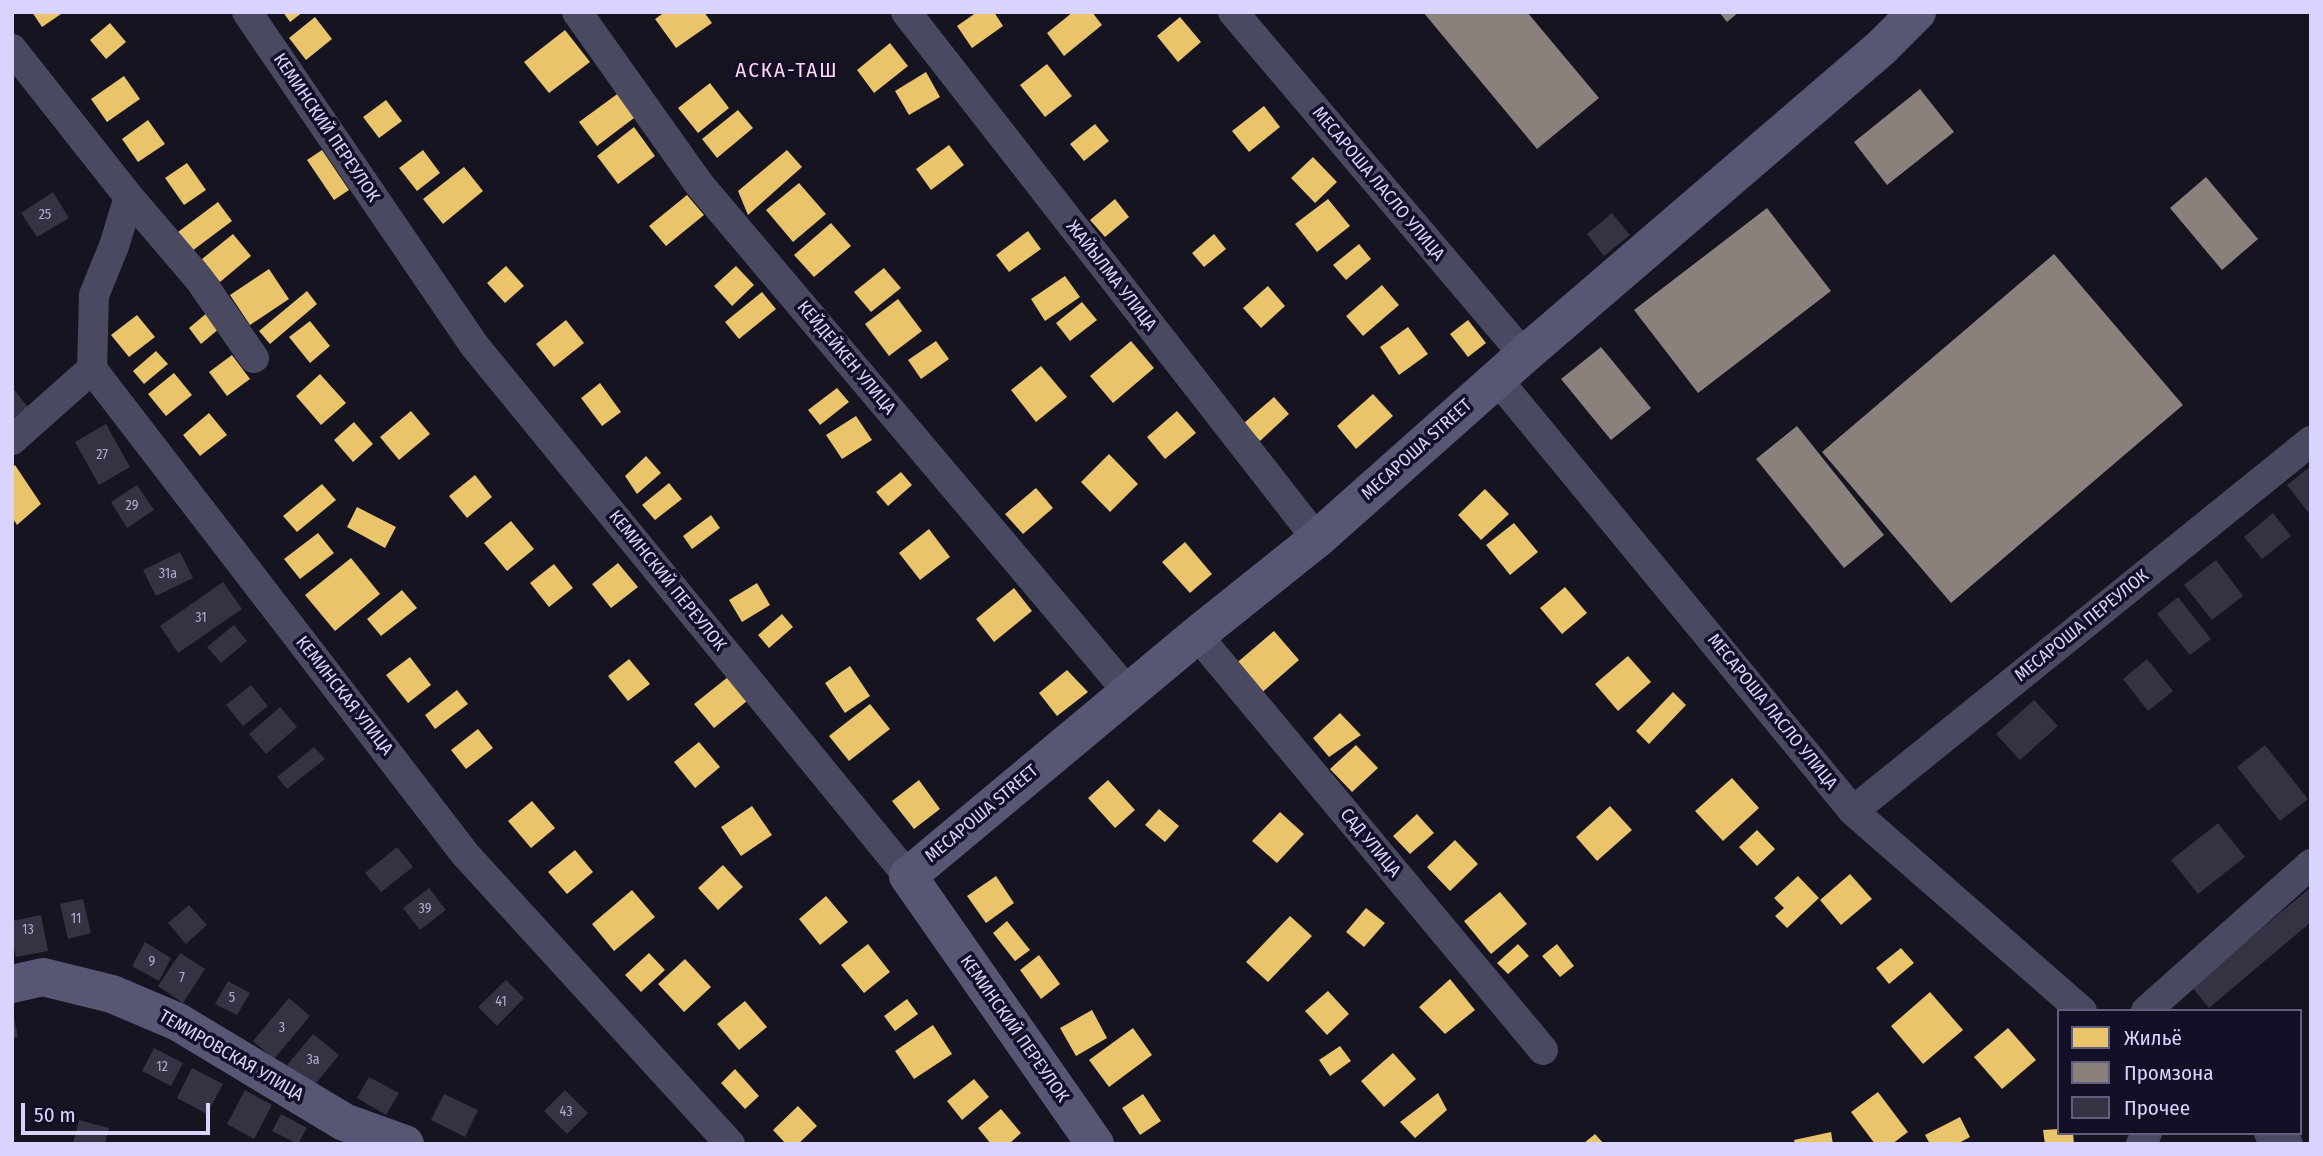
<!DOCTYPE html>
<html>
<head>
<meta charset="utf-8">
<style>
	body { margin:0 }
	#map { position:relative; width:2323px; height:1156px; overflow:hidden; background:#161421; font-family:"Fira Sans Condensed",sans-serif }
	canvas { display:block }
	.frame { position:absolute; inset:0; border:14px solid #d9d4ff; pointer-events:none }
	.legend { position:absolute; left:2057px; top:1009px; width:245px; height:126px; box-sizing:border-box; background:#130f26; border:2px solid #625e7d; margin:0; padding:9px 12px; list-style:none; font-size:21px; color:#d9d4ff }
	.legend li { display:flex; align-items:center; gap:14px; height:35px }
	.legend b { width:35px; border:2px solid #625e7d }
	.scale { position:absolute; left:21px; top:1103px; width:189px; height:32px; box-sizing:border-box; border:4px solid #d9d4ff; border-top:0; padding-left:9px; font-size:21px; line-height:24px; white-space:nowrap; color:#d9d4ff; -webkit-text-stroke:5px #130f26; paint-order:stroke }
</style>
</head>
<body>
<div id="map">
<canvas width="2323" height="1156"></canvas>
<div class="frame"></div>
<ul class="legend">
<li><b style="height:19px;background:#e9c46a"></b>Жильё</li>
<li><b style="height:19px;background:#8a817c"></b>Промзона</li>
<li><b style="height:19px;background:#343243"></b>Прочее</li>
</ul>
<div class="scale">50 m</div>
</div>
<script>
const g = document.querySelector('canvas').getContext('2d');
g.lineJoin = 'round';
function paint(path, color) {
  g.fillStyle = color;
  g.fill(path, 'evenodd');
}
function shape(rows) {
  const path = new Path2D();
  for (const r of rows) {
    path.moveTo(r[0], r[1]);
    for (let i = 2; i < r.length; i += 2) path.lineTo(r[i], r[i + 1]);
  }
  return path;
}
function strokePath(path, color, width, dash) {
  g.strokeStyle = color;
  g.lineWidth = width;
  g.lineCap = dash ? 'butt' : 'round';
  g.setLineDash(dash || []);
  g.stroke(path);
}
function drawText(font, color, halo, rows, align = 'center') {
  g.font = font + ' "Fira Sans Condensed",sans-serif';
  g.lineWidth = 7;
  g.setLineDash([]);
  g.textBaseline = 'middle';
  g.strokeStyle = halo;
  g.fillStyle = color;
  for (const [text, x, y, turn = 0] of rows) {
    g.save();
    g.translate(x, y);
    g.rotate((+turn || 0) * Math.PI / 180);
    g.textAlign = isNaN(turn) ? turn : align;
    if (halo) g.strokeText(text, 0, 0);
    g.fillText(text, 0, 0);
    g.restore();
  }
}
paint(shape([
	[32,12,64,12,42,27],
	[283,12,303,12,290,22],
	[665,12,704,12,712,23,676,48,655,19],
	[977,12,994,12,1003,26,972,48,957,26],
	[1073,12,1092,12,1102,25,1064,56,1047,33],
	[315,17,332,39,306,60,289,38],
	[1180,17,1201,42,1178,62,1157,36],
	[110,23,126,42,106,59,90,40],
	[565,30,590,62,549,93,524,62],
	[890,43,908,66,874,93,857,70],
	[1047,64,1072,96,1045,117,1020,85],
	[926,72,940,97,909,115,895,91],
	[124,76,140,99,107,122,91,99],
	[710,83,729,108,698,133,678,108],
	[620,92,638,115,597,146,579,122],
	[386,100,402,121,379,138,363,117],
	[1264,106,1280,127,1249,152,1232,131],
	[738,110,753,128,717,158,702,139],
	[148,120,165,144,138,162,122,139],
	[1095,124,1109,141,1084,161,1070,144],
	[634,127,655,156,618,184,597,156],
	[949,145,964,165,931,190,916,169],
	[322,150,349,190,334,200,307,160],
	[423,150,440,173,417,191,399,168],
	[787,150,802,167,748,215,738,191],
	[1313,157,1337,182,1315,203,1291,178],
	[187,163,206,190,184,205,165,178],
	[464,167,483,191,443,224,423,199],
	[799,183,826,214,793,242,766,210],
	[687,195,704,215,666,246,649,226],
	[1115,199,1129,217,1105,237,1090,220],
	[1328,199,1350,226,1317,252,1295,224],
	[218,202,232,221,192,251,178,232],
	[831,223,851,246,814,277,794,255],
	[1028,231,1041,249,1009,272,996,255],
	[233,234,251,256,220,282,202,259],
	[1214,234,1226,249,1204,267,1192,253],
	[1359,244,1371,259,1346,280,1333,265],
	[506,266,524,286,505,303,487,283],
	[736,266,754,285,732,306,714,286],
	[884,268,901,288,871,312,854,292],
	[269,269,289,299,250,325,230,295],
	[1065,276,1080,297,1045,321,1031,299],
	[1382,285,1399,305,1363,336,1346,316],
	[1268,286,1285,306,1261,328,1243,308],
	[307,291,317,304,270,344,259,331],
	[762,292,776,309,739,339,725,322],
	[898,299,922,331,889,356,865,324],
	[1082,302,1097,320,1070,341,1056,323],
	[214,307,227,322,201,344,189,328],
	[137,315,155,337,129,357,111,335],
	[566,320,584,343,554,367,536,344],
	[1468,320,1486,343,1468,357,1450,334],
	[310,321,330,346,310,363,289,337],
	[1408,327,1428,354,1399,375,1380,347],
	[936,341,949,359,921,379,908,360],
	[1131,341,1154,368,1113,403,1090,376],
	[156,351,168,364,144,384,133,371],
	[232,355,250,379,227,396,209,372],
	[1041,366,1067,397,1036,422,1011,390],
	[174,373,192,395,166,416,148,394],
	[320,374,346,403,321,425,296,396],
	[600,383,621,412,602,426,581,398],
	[837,388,849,402,820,425,808,410],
	[1373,394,1393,416,1356,449,1337,426],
	[1274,397,1289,414,1260,441,1244,423],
	[411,411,430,434,399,460,380,437],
	[1177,411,1196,433,1165,459,1147,437],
	[209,413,227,435,200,456,183,435],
	[856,416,872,440,842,459,826,435],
	[354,422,373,444,353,462,334,440],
	[1109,454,1138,484,1110,512,1081,482],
	[646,456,661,473,637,494,625,476],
	[15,465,41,504,17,525,12,517,12,468],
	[901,472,912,485,888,506,876,492],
	[475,475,492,497,467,518,449,496],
	[669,483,682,499,655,520,642,505],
	[322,484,336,500,297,532,283,516],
	[1036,488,1053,508,1023,534,1005,514],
	[1485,489,1509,514,1481,540,1458,515],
	[357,507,396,527,385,548,347,527],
	[711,515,720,528,692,549,683,536],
	[511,521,534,549,507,571,484,543],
	[1514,523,1538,552,1510,575,1486,545],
	[929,529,950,557,920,580,899,553],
	[318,533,334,553,300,579,284,559],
	[1185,542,1212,574,1190,593,1162,562],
	[351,558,380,594,335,631,305,595],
	[618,563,638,587,611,608,592,584],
	[554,564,573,588,549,607,530,583],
	[757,583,770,605,742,622,729,600],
	[1565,587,1587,613,1562,634,1540,608],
	[1014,588,1032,611,994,642,976,619],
	[402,590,417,608,381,636,367,619],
	[782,614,793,627,769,648,758,635],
	[1274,631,1299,660,1258,696,1233,666],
	[1628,656,1651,682,1618,711,1595,684],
	[410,657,431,685,408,703,386,675],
	[629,659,650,684,628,701,608,676],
	[850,666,870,696,845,713,825,683],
	[1067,670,1088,692,1057,716,1039,693],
	[728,677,747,701,714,728,694,704],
	[457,690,468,704,435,729,425,715],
	[1673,692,1686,705,1649,744,1636,731],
	[870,704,890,729,849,761,829,736],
	[1340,713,1361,735,1329,757,1313,738],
	[478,729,493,748,466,769,451,750],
	[699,742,720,767,695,788,674,762],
	[1356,745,1378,768,1352,792,1330,769],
	[1732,778,1759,808,1723,841,1695,811],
	[919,780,940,809,914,829,892,801],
	[1108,780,1135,810,1115,828,1088,798],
	[532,801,555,828,531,848,508,821],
	[752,806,772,835,741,856,721,827],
	[1610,806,1632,830,1597,861,1576,837],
	[1159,809,1179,826,1165,842,1145,825],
	[1280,812,1304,834,1277,863,1252,841],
	[1417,814,1434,833,1410,854,1393,836],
	[1757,830,1775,849,1757,866,1739,847],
	[1455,840,1478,864,1450,891,1427,867],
	[575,850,593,872,567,894,548,872],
	[723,865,743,887,718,910,698,888],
	[1850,874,1872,899,1841,925,1820,900],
	[996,876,1014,903,986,923,967,896],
	[1798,876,1819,898,1787,928,1775,916,1784,908,1774,898],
	[632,890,655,917,614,951,592,924],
	[1500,892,1527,924,1491,954,1464,921],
	[826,896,848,922,820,945,799,919],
	[1366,908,1385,923,1364,947,1346,932],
	[1290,916,1312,936,1268,982,1246,962],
	[1007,921,1030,950,1015,961,993,933],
	[868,944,890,972,864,993,841,965],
	[1518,944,1529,956,1508,974,1497,963],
	[1557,944,1574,966,1560,977,1542,956],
	[1901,948,1914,963,1889,984,1876,968],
	[649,953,665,970,641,992,625,975],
	[1039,955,1060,984,1041,999,1020,970],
	[685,959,711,987,684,1012,658,984],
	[1450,979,1475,1010,1445,1034,1419,1007],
	[1328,991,1349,1014,1327,1035,1305,1011],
	[1930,992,1963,1030,1923,1064,1891,1026],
	[907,999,918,1014,895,1031,884,1016],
	[745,1001,767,1027,739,1050,717,1024],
	[1092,1010,1107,1038,1076,1056,1060,1028],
	[933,1025,952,1054,914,1079,895,1051],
	[1133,1028,1152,1055,1109,1087,1089,1060],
	[2008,1028,2036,1060,2002,1089,1974,1057],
	[1340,1046,1351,1061,1330,1076,1319,1060],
	[1393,1053,1416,1079,1384,1107,1361,1081],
	[735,1069,759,1096,745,1109,721,1083],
	[974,1079,989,1097,962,1120,947,1101],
	[1878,1092,1908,1132,1892,1144,1875,1144,1851,1112],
	[1438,1093,1447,1110,1415,1138,1400,1122],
	[1143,1094,1161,1121,1140,1135,1122,1108],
	[798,1106,817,1126,798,1144,786,1144,773,1130],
	[1001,1109,1021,1133,1009,1144,991,1144,978,1128],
	[1960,1117,1970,1137,1957,1144,1930,1144,1925,1135],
	[2059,1129,2059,1133,2073,1133,2074,1144,2045,1144,2043,1130],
	[1831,1132,1833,1144,1795,1144,1794,1140],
	[1595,1134,1604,1144,1583,1144]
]), '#e9c46a');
paint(shape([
	[1423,12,1527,12,1599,98,1537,149],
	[1719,12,1739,12,1727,22],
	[1920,89,1954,132,1887,185,1854,142],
	[2206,177,2258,239,2222,270,2170,208],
	[1767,208,1831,291,1698,393,1634,310],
	[2054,254,2183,405,1951,603,1822,452],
	[1601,347,1651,408,1611,440,1561,379],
	[1797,426,1884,535,1844,568,1756,459]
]), '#8a817c');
paint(shape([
	[53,192,69,218,37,237,21,213],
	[1612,213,1630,235,1604,256,1587,234],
	[12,387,28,407,12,419],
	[106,424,130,467,99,485,75,442],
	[2311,466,2311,516,2287,485],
	[137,485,154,510,127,528,111,502],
	[2273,513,2291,536,2262,559,2244,537],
	[180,552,193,578,156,596,143,570],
	[2216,560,2243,596,2212,620,2184,585],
	[223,582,242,609,178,653,160,626],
	[2178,597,2211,639,2190,655,2157,614],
	[234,625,247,641,221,663,207,647],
	[2147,659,2173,691,2148,711,2123,679],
	[251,685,268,706,243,726,226,705],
	[2034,700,2058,726,2020,760,1996,734],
	[280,707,297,727,266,754,249,734],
	[2265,745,2308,799,2280,821,2237,767],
	[314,747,325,759,287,789,277,777],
	[2218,823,2245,857,2198,894,2171,860],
	[397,847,413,867,381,892,365,873],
	[2311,887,2311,922,2209,1008,2192,987],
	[429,888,446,910,420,930,403,908],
	[83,899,91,933,68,939,60,904],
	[189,905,207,925,186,944,168,923],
	[41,915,48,951,16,957,12,939,12,921],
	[145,942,171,958,159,981,132,966],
	[180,953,205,969,183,1003,158,986],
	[506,980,524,998,497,1026,478,1007],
	[228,981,250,993,237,1015,215,1004],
	[289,998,310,1016,274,1059,253,1041],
	[12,1009,18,1037,12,1038],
	[313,1034,339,1055,313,1087,287,1065],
	[154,1048,183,1063,171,1086,142,1071],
	[192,1068,223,1084,207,1114,177,1098],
	[369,1077,399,1093,386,1115,357,1098],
	[245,1090,272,1105,254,1139,227,1124],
	[565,1090,588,1113,567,1134,544,1111],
	[444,1094,478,1110,465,1137,431,1120],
	[281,1114,307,1128,298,1144,272,1131],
	[79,1120,109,1128,105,1144,73,1144]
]), '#343243');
strokePath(shape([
	[247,12,474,345,908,876],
	[577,12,699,184,1128,692],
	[906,12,1317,539],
	[1233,12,1524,355],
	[12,49,129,197,199,279,254,358],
	[129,197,114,246,94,295,92,369,465,854,730,1144],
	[1497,379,1853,811,2082,1011],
	[12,440,92,369],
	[1197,635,1543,1050],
	[1853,811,2311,441],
	[2146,1011,2311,864],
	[2269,1133,2288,1144],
	[2141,1144,2147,1133]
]), '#4a4962', 30);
strokePath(shape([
	[12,984,43,977,112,994,178,1022,344,1122,405,1144],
	[1095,1144,908,876,1197,635,1317,539,1524,355,1881,48,1917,12]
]), '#575674', 38);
drawText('14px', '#b0acd0', null, [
	["25",45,215],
	["27",102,455],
	["29",132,506],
	["31а",168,574],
	["31",201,618],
	["39",425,909],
	["11",76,919],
	["13",28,930],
	["9",152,962],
	["7",182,978],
	["5",232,998],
	["41",501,1002],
	["3",282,1028],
	["3а",313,1060],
	["12",162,1067],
	["43",566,1112]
]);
drawText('18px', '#d9d4ff', '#130f26', [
	["КЕМИНСКИЙ ПЕРЕУЛОК",326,128,56],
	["МЕСАРОША ЛАСЛО УЛИЦА",1378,184,50],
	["ЖАЙЫЛМА УЛИЦА",1111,276,52],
	["КЕЙДЕЙКЕН УЛИЦА",846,358,50],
	["МЕСАРОША STREET",1417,450,-42],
	["КЕМИНСКИЙ ПЕРЕУЛОК",667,581,51],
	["МЕСАРОША ПЕРЕУЛОК",2082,626,-39],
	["КЕМИНСКАЯ УЛИЦА",344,696,52],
	["МЕСАРОША ЛАСЛО УЛИЦА",1772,712,51],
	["МЕСАРОША STREET",982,814,-40],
	["САД УЛИЦА",1370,843,50],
	["КЕМИНСКИЙ ПЕРЕУЛОК",1014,1029,55],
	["ТЕМИРОВСКАЯ УЛИЦА",231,1056,30]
]);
g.letterSpacing = '2px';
drawText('21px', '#ffd6f0', '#130f26', [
	["АСКА-ТАШ",787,71]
]);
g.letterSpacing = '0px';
</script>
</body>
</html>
